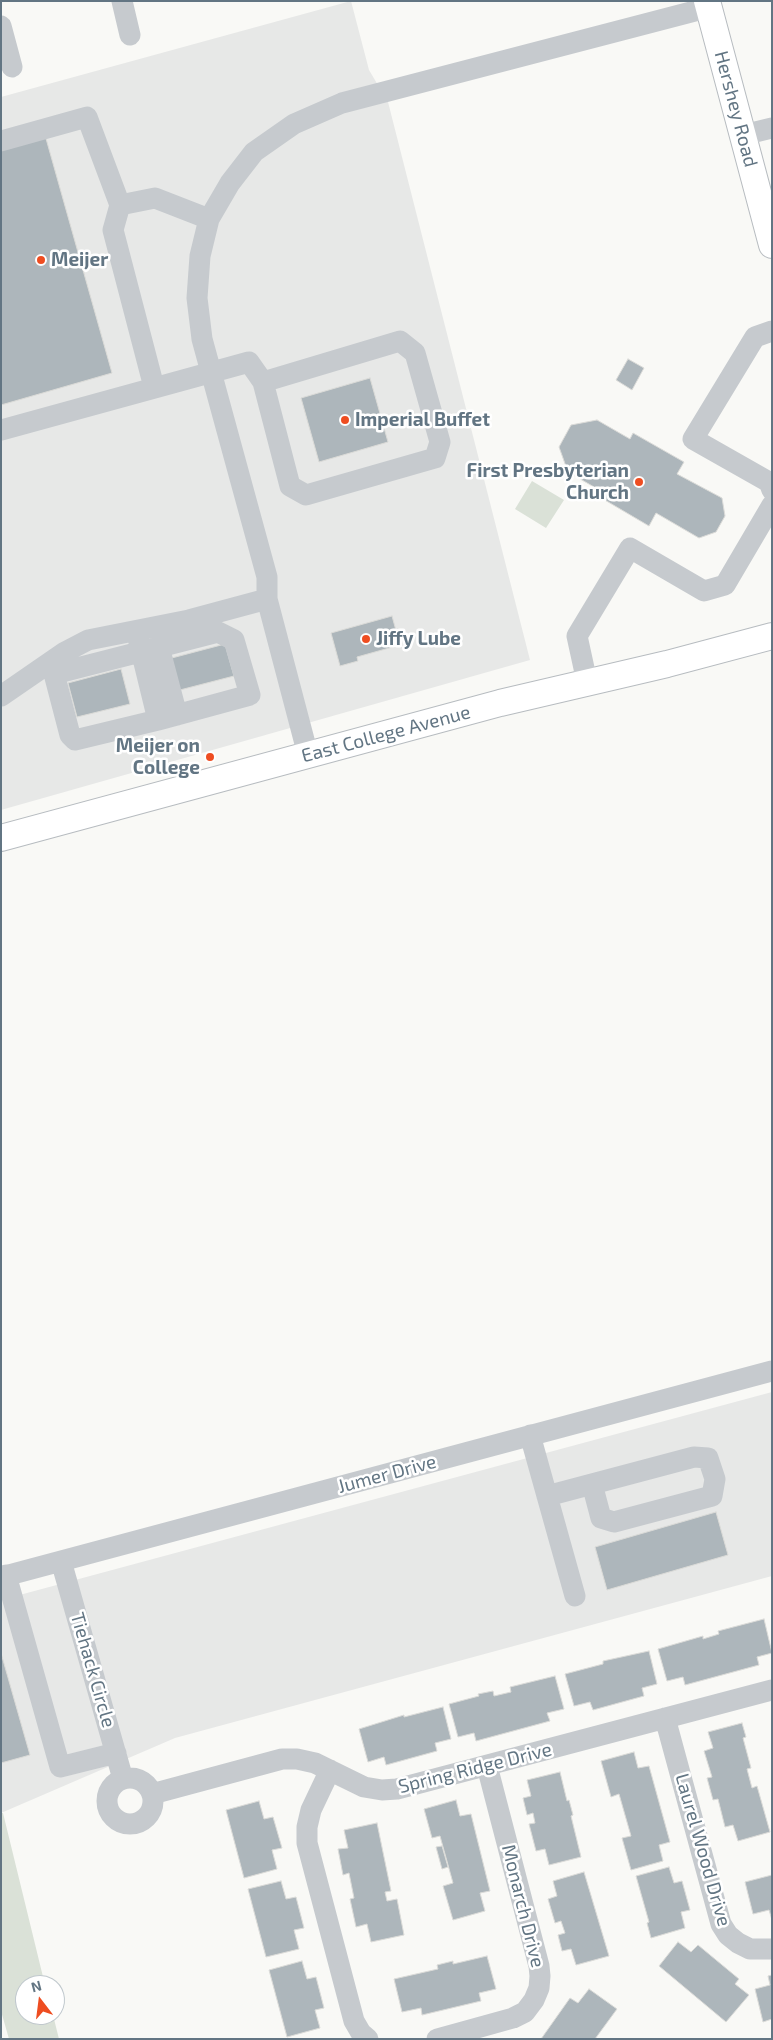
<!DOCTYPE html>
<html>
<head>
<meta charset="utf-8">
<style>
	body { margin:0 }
	#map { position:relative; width:773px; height:2040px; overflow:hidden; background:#f9f9f6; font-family:"Exo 2",sans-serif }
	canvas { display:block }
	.frame { position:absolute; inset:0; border:2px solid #627583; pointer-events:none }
	.north { position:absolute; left:15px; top:1975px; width:50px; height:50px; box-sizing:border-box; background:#fff; border:1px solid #c0c8cd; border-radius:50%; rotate:345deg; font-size:14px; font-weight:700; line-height:20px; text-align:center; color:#627583 }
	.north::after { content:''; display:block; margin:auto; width:18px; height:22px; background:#ee4d21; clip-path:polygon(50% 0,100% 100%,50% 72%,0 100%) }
</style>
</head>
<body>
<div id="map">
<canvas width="773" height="2040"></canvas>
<div class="frame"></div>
<div class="north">N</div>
</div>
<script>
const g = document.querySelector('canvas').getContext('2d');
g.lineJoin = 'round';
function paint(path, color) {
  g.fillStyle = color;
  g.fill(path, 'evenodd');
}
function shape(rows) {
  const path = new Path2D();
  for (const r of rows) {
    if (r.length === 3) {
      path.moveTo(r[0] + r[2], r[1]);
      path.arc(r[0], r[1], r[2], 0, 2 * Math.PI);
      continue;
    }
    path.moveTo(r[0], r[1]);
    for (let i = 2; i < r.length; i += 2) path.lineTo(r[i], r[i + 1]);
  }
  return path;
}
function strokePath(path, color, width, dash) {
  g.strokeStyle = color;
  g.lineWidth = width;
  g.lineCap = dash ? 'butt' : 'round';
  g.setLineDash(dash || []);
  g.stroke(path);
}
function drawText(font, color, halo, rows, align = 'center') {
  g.font = font + ' "Exo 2",sans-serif';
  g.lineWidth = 5;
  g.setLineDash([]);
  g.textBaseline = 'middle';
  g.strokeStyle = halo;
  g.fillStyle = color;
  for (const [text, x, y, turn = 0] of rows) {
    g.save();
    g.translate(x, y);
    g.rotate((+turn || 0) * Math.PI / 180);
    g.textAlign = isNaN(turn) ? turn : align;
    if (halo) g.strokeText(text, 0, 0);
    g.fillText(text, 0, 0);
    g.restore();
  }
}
paint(shape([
	[351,1,369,70,388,102,530,660,1,810,1,97],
	[772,1392,772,1576,175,1738,1,1813,1,1600]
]), '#e7e8e7');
paint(shape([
	[532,481,564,500,546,528,515,509],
	[1,1813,3,1813,45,1985,25,1985,25,2015,53,2015,59,2039,9,2039,1,2011]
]), '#dae1d7');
const building = shape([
	[45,135,112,373,1,405,1,148,45,135],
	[628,359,644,368,632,390,616,380,628,359],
	[370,378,388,442,319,462,301,398,370,378],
	[597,420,630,439,633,433,684,462,677,474,722,498,725,516,716,532,699,538,656,513,649,526,598,496,601,491,568,472,559,447,571,425,597,420],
	[392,616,400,645,357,657,358,661,340,666,331,633,392,616],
	[225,644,234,676,176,691,168,659,225,644],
	[121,669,130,704,77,717,68,683,121,669],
	[716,1512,728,1555,607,1590,595,1547,716,1512],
	[764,1619,772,1653,757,1657,759,1665,685,1685,683,1677,667,1681,658,1649,703,1636,703,1639,719,1634,718,1631,764,1619],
	[649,1651,657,1684,642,1688,644,1696,593,1710,590,1702,574,1706,565,1674,603,1664,603,1661,649,1651],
	[1,1653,30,1755,1,1763,1,1653],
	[555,1676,564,1709,547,1713,550,1721,476,1741,474,1733,458,1737,449,1704,479,1696,478,1694,493,1691,494,1696,511,1692,510,1687,555,1676],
	[443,1707,451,1739,435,1743,437,1751,386,1765,384,1757,368,1762,359,1729,404,1715,404,1717,443,1707],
	[742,1723,746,1737,743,1738,751,1768,747,1769,752,1788,757,1786,770,1832,738,1841,733,1825,725,1827,718,1799,713,1800,707,1778,712,1777,704,1751,713,1748,708,1732,742,1723],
	[634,1752,638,1768,649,1766,670,1842,659,1845,663,1861,631,1870,622,1838,631,1836,619,1794,611,1797,601,1761,634,1752],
	[560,1772,567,1801,569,1800,573,1815,571,1816,581,1857,549,1865,545,1849,536,1851,529,1824,535,1823,533,1813,527,1815,523,1798,531,1796,527,1780,560,1772],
	[456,1800,460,1816,471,1814,490,1891,480,1893,485,1911,453,1920,443,1886,453,1883,440,1836,432,1838,424,1809,456,1800],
	[259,1801,264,1819,273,1817,282,1848,272,1850,277,1869,244,1878,226,1810,259,1801],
	[377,1823,391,1891,385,1892,387,1901,397,1899,404,1935,371,1942,367,1924,356,1927,350,1899,354,1898,349,1873,343,1875,338,1849,348,1848,344,1830,377,1823],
	[442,1846,448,1867,442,1869,436,1847,442,1846],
	[669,1867,674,1883,682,1881,690,1910,681,1912,685,1928,651,1938,647,1923,649,1922,636,1876,669,1867],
	[584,1872,609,1956,576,1965,571,1949,562,1951,558,1935,565,1933,561,1921,555,1923,548,1899,557,1896,553,1881,584,1872],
	[772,1875,772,1920,769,1910,753,1914,745,1882,772,1875],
	[281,1881,286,1899,296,1897,304,1928,294,1930,299,1949,266,1957,248,1889,281,1881],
	[678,1942,691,1952,698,1945,739,1979,735,1984,749,1995,726,2022,659,1966,678,1942],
	[487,1956,496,1989,479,1993,481,2001,422,2015,421,2008,402,2012,394,1979,438,1969,437,1965,453,1961,453,1964,487,1956],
	[302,1961,307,1979,316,1977,324,2008,315,2010,320,2028,287,2037,269,1970,302,1961],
	[772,1975,772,2019,763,2022,755,1989,770,1985,768,1976,772,1975],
	[589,1989,617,2009,595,2039,541,2039,570,1998,578,2003,589,1989]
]);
paint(building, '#adb6bb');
strokePath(building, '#dbdbd8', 1);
const major = shape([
	[707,1,772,245],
	[1,838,500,703,667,664,772,636]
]);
strokePath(major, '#b7bcc0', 28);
strokePath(shape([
	[122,1,130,35],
	[1,26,12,67],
	[743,135,772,128],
	[1,141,87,117,120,205],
	[772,331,755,337,693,439,769,482,772,490],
	[154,387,113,230,120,205,155,198,209,219],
	[1,430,249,362,263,382,290,486,306,495,435,458,440,442,415,353,400,341,263,382],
	[159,647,177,715],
	[51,662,70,735,75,740,158,720,138,638],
	[54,674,218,632,234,640,250,695,158,720],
	[587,682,577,636,630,548,704,591,725,585,772,505],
	[1,696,65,652,88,640,189,620,267,599],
	[308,755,267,599,267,577,202,339,197,298,200,256,209,219,230,183,254,152,294,124,342,103,710,7],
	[530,1435,575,1596],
	[547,1496,694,1457,708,1458,715,1479,712,1496,614,1522,601,1518,592,1484],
	[61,1561,123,1779],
	[6,1575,60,1767,116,1753],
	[1,1577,772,1371],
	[665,1718,721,1924,728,1935,738,1943,750,1949,772,1949],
	[330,1770,311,1810,307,1827,307,1843,354,2021,361,2033,368,2039],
	[130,1801,23],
	[152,1794,282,1759,297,1759,315,1763,364,1787,382,1790,397,1789,772,1690],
	[437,2039,513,2018,525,2012,534,2000,539,1988,540,1976,539,1966,487,1766]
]), '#c6cace', 21);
strokePath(major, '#fff', 26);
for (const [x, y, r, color] of [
	[41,260,5,"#ee4d21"],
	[345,420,5,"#ee4d21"],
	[639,482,5,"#ee4d21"],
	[366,639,5,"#ee4d21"],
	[210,757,5,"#ee4d21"]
]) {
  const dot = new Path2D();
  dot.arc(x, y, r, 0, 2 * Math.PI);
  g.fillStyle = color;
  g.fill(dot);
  strokePath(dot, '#fff', 2);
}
drawText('19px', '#627583', '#fff', [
	["Hershey Road",736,109,75],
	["East College Avenue",386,734,-15],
	["Jumer Drive",387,1474,-15],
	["Tiehack Circle",93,1670,74],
	["Spring Ridge Drive",475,1768,-14],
	["Laurel Wood Drive",703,1850,74],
	["Monarch Drive",523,1906,76]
]);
drawText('bold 19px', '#627583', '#fff', [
	["Meijer",51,260],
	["Imperial Buffet",355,420],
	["First Presbyterian",629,471,"right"],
	["Church",629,493,"right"],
	["Jiffy Lube",376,639],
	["Meijer on",200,746,"right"],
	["College",200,768,"right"]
], 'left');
</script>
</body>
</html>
